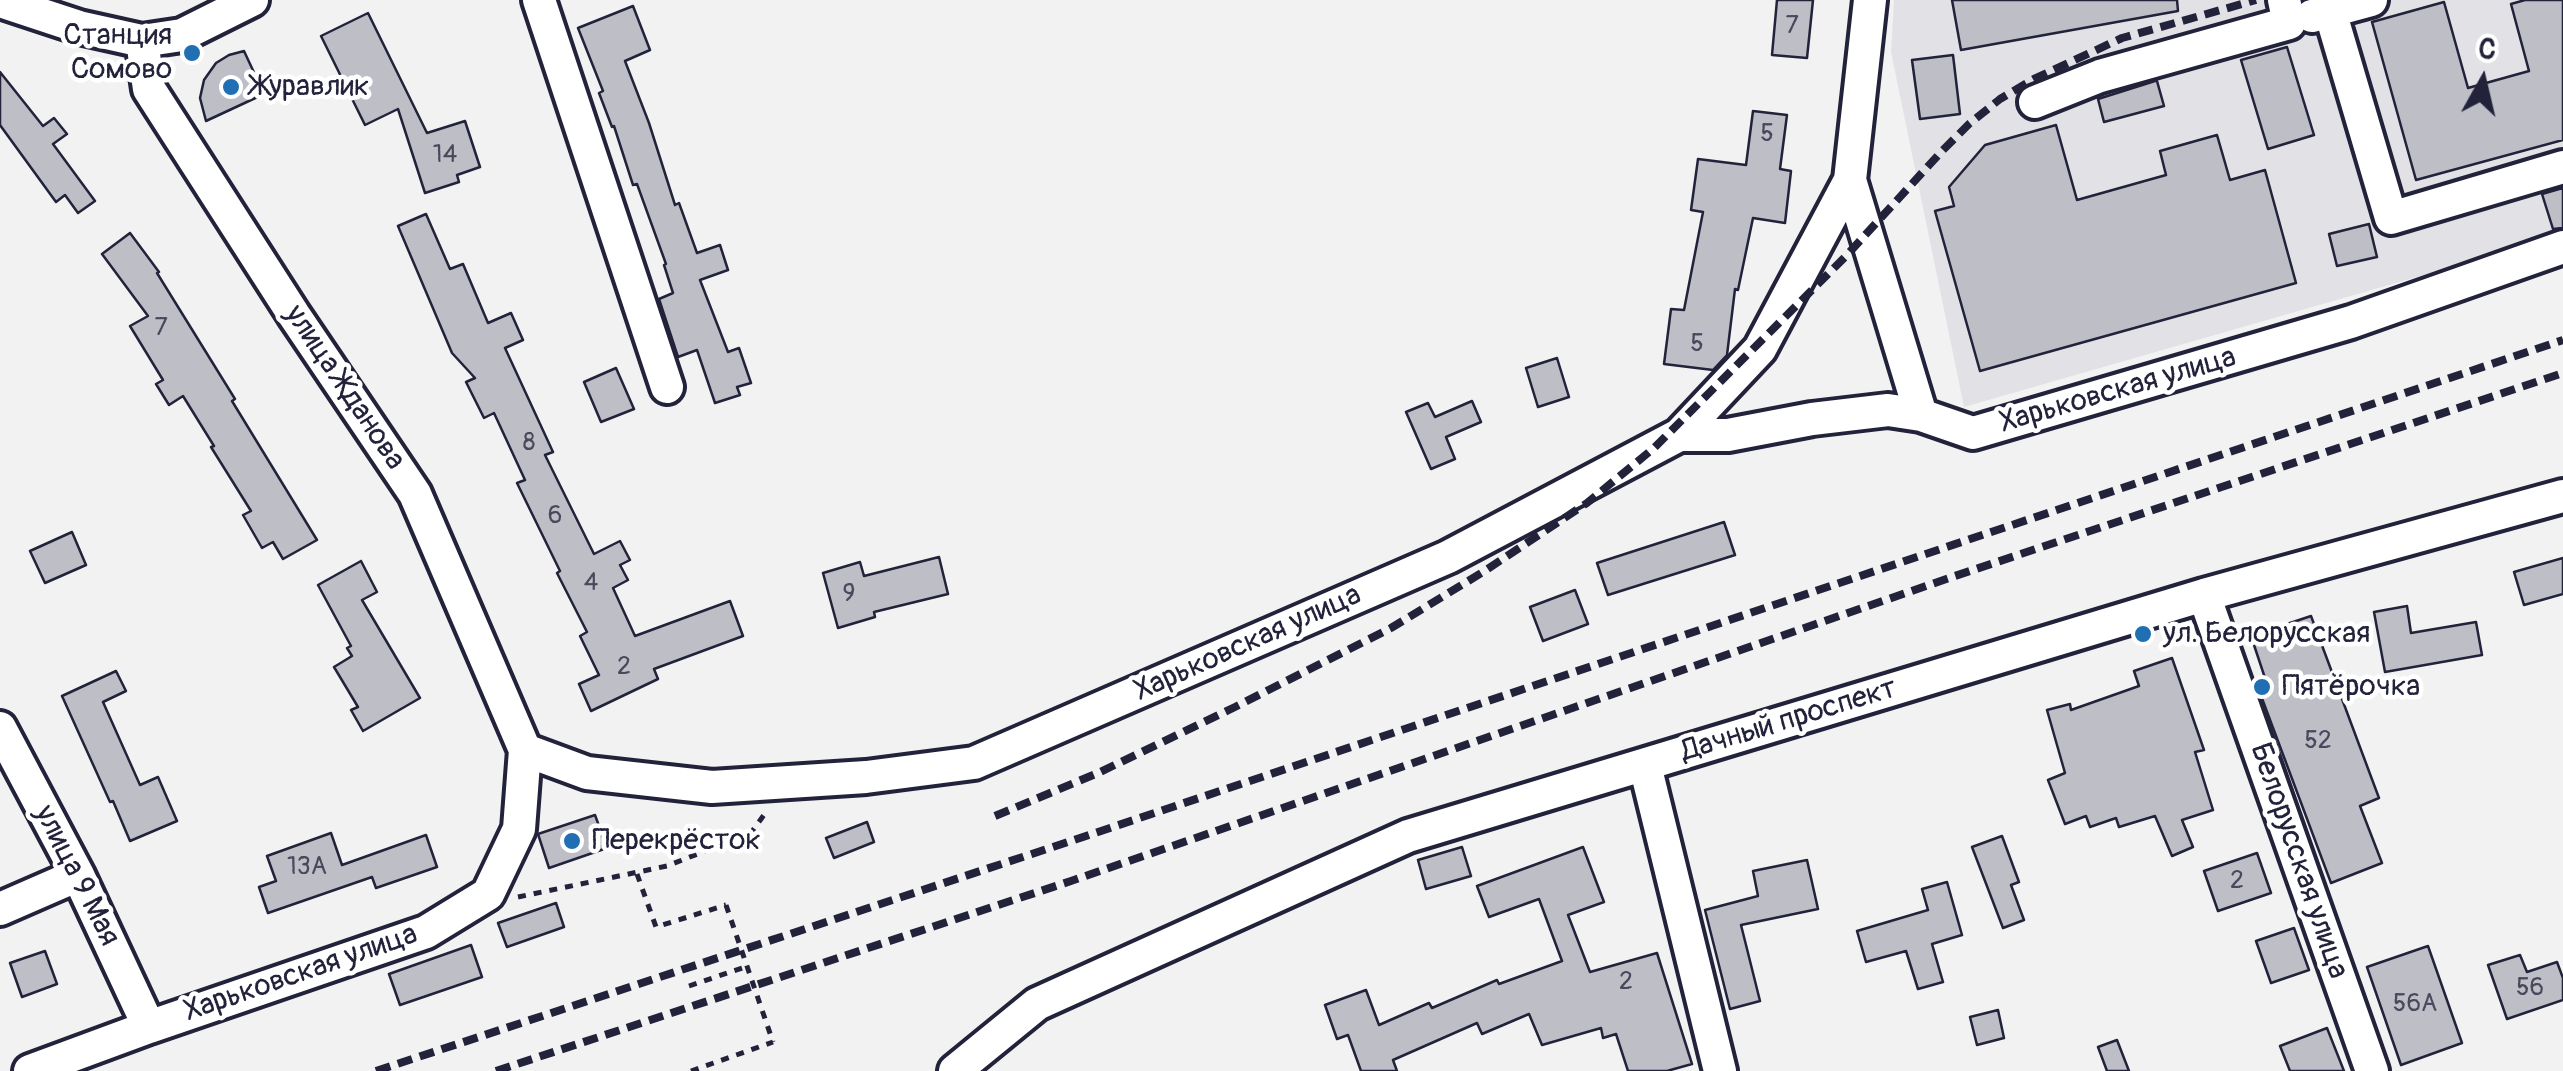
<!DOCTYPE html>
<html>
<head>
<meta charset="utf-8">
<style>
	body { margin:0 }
	#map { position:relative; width:2563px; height:1071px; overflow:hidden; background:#f2f2f3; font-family:Pangolin,sans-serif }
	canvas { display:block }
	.north { position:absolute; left:2433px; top:30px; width:100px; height:100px; -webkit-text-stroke:8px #fff; paint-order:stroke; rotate:8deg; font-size:28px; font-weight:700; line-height:40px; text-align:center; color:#22223b }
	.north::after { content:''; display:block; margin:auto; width:35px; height:45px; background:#22223b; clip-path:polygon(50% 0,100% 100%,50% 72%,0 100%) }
</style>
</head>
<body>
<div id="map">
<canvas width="2563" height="1071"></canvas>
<div class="north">С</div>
</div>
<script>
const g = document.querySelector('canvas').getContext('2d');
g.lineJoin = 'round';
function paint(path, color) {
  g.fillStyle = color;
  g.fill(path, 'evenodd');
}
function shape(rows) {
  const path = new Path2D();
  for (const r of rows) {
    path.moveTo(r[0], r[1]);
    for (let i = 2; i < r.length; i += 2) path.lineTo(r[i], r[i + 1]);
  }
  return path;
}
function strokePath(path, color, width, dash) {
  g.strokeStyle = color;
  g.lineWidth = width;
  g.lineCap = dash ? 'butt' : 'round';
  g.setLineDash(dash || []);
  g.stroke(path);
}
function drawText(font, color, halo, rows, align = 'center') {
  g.font = font + ' Pangolin,sans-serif';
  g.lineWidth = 9;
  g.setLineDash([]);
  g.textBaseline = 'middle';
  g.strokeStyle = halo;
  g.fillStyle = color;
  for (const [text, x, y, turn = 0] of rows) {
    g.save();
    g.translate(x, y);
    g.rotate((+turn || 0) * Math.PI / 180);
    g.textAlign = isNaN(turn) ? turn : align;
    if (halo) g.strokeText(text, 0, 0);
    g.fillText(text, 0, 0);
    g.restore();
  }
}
paint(shape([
	[1894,0,2563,0,2563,235,1964,407,1891,52]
]), '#e2e2e6');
const building = shape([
	[1777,0,1813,0,1807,58,1772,55,1777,0],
	[1952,0,2177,0,2178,11,1961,50,1952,0],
	[2525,0,2563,0,2563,140,2416,180,2372,22,2444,2,2468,88,2529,71,2511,4,2525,0],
	[633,6,650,50,625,61,649,123,675,205,679,203,697,253,720,245,728,270,700,280,728,352,739,348,751,383,737,387,740,395,715,403,697,350,678,357,677,354,659,299,673,293,664,265,666,264,637,184,633,185,614,126,612,127,599,93,603,91,578,28,633,6],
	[368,13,427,133,465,121,480,167,457,175,459,182,425,193,398,109,365,125,321,36,368,13],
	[2287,47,2314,135,2268,149,2241,60,2287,47],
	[244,51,264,94,206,121,200,98,204,80,216,63,229,55,244,51],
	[1953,55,1960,114,1920,119,1912,60,1953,55],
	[0,72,43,126,54,118,67,134,53,144,95,201,78,213,65,195,56,202,0,125,0,72],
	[2155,81,2157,81,2164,106,2104,122,2098,99,2155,81],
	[1753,111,1787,115,1780,169,1791,171,1785,223,1753,218,1738,290,1735,289,1727,355,1713,370,1664,364,1671,309,1684,310,1703,212,1691,210,1698,159,1746,165,1753,111],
	[2056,125,2077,200,2166,175,2160,151,2217,135,2230,180,2265,170,2296,283,1980,371,1935,211,1954,206,1949,187,1985,145,2056,125],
	[2563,188,2563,228,2553,229,2542,194,2563,188],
	[426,214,450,269,463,264,488,323,511,313,523,340,505,348,553,452,545,455,594,554,620,541,630,560,620,565,628,580,613,588,635,636,730,601,743,636,654,669,658,679,591,711,579,684,599,675,580,636,587,632,557,573,560,571,517,483,525,480,494,413,484,418,466,382,475,378,452,353,398,226,426,214],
	[2369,224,2377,257,2337,266,2329,234,2369,224],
	[130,233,159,272,157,273,235,399,232,401,317,540,283,559,273,542,262,548,243,515,251,511,211,447,214,446,183,396,169,405,156,384,163,380,130,326,148,316,102,254,130,233],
	[1557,358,1569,397,1538,407,1526,368,1557,358],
	[616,368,634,409,601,422,584,382,616,368],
	[1472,401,1481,422,1446,437,1455,459,1431,469,1406,412,1428,403,1435,417,1472,401],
	[1724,522,1735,555,1608,595,1597,563,1724,522],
	[72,532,86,565,45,583,30,551,72,532],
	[939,557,948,594,874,612,875,617,838,628,823,573,860,562,864,576,939,557],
	[2563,558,2563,594,2524,605,2514,572,2563,558],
	[361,561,377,592,362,600,420,698,363,731,351,710,358,707,334,667,352,656,347,648,351,646,318,585,361,561],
	[1575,590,1588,624,1543,641,1530,607,1575,590],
	[2407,606,2411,633,2476,622,2482,655,2385,672,2374,612,2407,606],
	[2311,616,2379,798,2360,806,2382,863,2331,883,2257,685,2266,681,2251,636,2311,616],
	[2172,658,2204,750,2195,752,2213,810,2182,820,2193,847,2172,856,2155,816,2119,827,2116,818,2090,827,2086,816,2065,824,2048,780,2065,773,2047,710,2070,704,2071,710,2139,686,2134,671,2172,658],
	[116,671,126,691,103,702,140,785,158,777,177,821,130,841,113,801,110,802,62,696,116,671],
	[595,815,607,848,549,868,538,834,595,815],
	[867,822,874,842,834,858,826,838,867,822],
	[331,833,342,865,426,835,437,867,376,888,372,877,268,913,259,887,276,881,267,856,331,833],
	[2002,836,2019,882,2011,885,2024,920,2003,928,1972,847,2002,836],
	[1462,847,1471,876,1426,889,1418,860,1462,847],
	[1583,847,1604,902,1568,915,1590,972,1657,953,1692,1064,1667,1071,1628,1071,1616,1034,1603,1038,1601,1028,1542,1045,1529,1014,1482,1034,1477,1023,1393,1060,1397,1071,1361,1071,1348,1035,1337,1039,1325,1005,1366,990,1379,1025,1429,1003,1432,1008,1497,980,1499,984,1562,961,1539,899,1489,917,1477,886,1583,847],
	[2257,853,2271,893,2218,911,2204,871,2257,853],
	[1807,860,1818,909,1741,925,1760,1001,1730,1009,1705,910,1758,896,1753,871,1807,860],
	[1947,882,1962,935,1932,944,1943,982,1918,989,1906,951,1866,962,1857,931,1928,910,1922,889,1947,882],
	[556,903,564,927,507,947,498,923,556,903],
	[2294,928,2309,970,2271,983,2256,941,2294,928],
	[471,945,482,977,400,1005,389,974,471,945],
	[2428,946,2462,1043,2401,1065,2367,967,2428,946],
	[45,951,57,984,22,997,10,963,45,951],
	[2520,955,2527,972,2557,962,2563,978,2563,1000,2507,1019,2488,965,2520,955],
	[1998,1010,2004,1038,1977,1045,1970,1017,1998,1010],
	[2327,1028,2344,1071,2290,1071,2280,1046,2327,1028],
	[2117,1040,2129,1071,2107,1071,2098,1047,2117,1040]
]);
paint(building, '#bebec6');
strokePath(building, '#22223b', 2.5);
const minor = shape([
	[539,0,667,387],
	[0,1,79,27,142,41,182,35,252,0],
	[2330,11,2391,218,2563,167],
	[2312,16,2371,0],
	[2035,102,2100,76,2289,23,2284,0],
	[1850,180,1921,415],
	[1679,435,1760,349,1850,180,1870,0],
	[2204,595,2372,1071],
	[0,728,78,875,149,1027],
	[525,750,587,773,712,787,866,777,974,763,1448,557,1679,435,1728,435,1812,419,1888,410,1921,415,1973,433,2351,322,2563,247],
	[1645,765,1720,1071],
	[0,909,78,875],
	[30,1071,149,1027,426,932,488,894,519,829,525,750,415,494,294,315,149,89,142,41],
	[955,1071,1037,1004,1408,836,2204,595,2563,496]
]);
strokePath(minor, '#22223b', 40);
strokePath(shape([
	[637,874,656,927,726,905],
	[518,897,667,866,751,833,766,812],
	[689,986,748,966],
	[691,1071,773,1042]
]), '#22223b', 5, [8, 8]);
strokePath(minor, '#fff', 32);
strokePath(shape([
	[995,816,1098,773,1235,707,1391,628,1483,572,1587,503,1654,448,1846,256,1942,151,1969,124,2000,99,2034,79,2122,38,2256,0],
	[376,1071,1083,837,2563,340],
	[496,1071,1071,881,1955,576,2563,373]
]), '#22223b', 8, [15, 8]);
strokePath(shape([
	[726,905,773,1042]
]), '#22223b', 5, [8, 8]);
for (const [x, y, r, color] of [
	[192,53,10,"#1f6fb2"],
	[231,87,10,"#1f6fb2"],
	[2143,634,10,"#1f6fb2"],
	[2262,687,10,"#1f6fb2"],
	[572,841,10,"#1f6fb2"]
]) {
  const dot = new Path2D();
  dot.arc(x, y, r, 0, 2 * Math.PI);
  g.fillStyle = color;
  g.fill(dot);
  strokePath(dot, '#fff', 4);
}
drawText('25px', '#49495e', null, [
	["7",1792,27],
	["5",1767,135],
	["14",445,156],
	["7",161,329],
	["5",1697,345],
	["8",529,444],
	["6",555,517],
	["4",591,584],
	["9",849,595],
	["2",624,668],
	["52",2318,742],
	["13А",307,868],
	["2",2237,882],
	["2",1626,983],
	["56",2530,989],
	["56А",2415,1005]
]);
drawText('30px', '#22223b', '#fff', [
	["Станция",172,36,"right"],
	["Сомово",172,70,"right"],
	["Журавлик",251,87],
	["ул. Белорусская",2163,634],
	["Пятёрочка",2282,687],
	["Перекрёсток",592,841]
], 'left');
drawText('30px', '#22223b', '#fff', [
	["улица Жданова",344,388,56],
	["Харьковская улица",2118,391,-16],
	["Харьковская улица",1248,644,-24],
	["Дачный проспект",1789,721,-17],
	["Белорусская улица",2298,861,71],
	["улица 9 Мая",76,876,63],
	["Харьковская улица",301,974,-19]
]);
</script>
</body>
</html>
